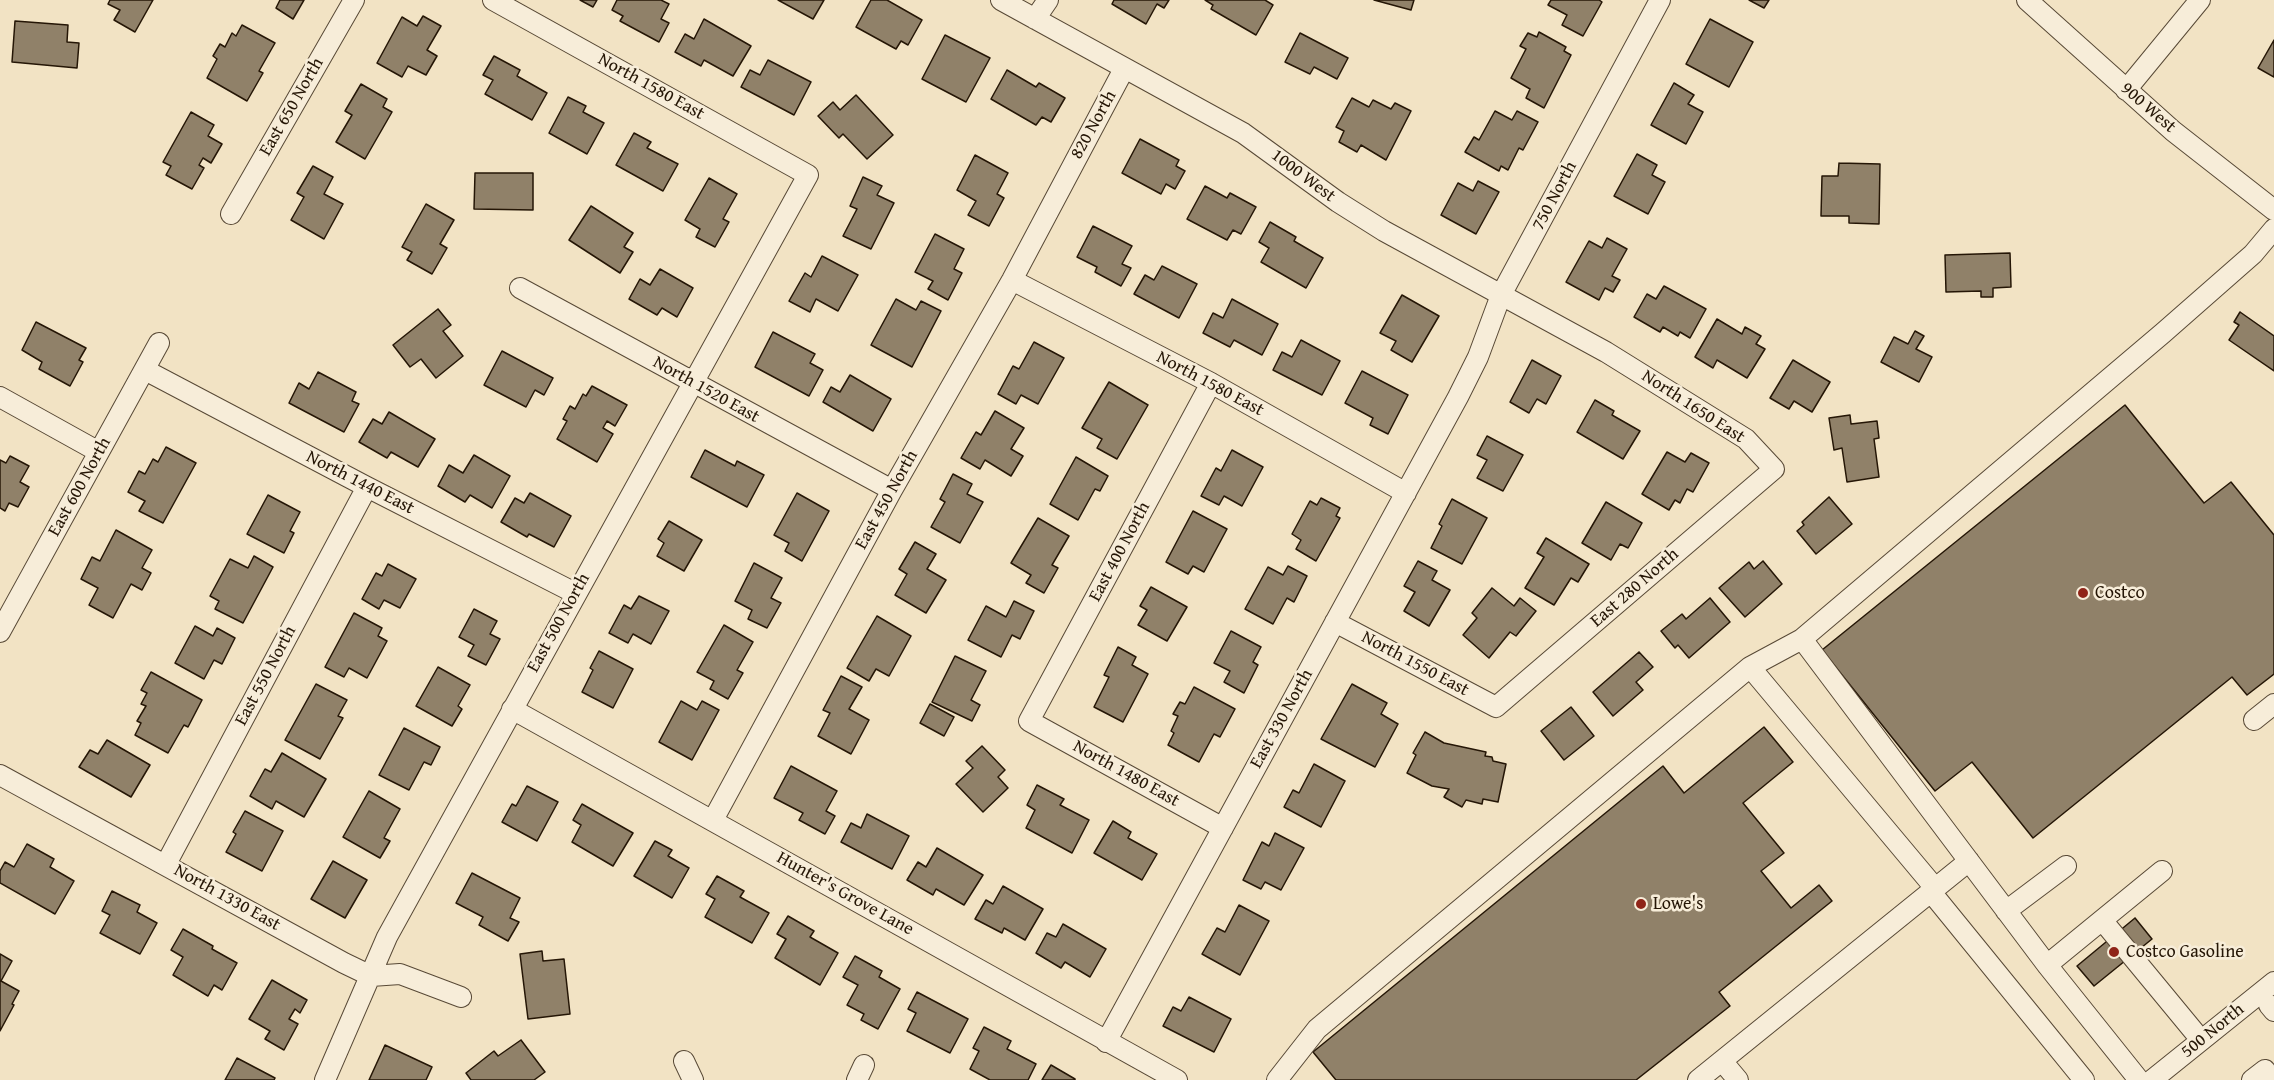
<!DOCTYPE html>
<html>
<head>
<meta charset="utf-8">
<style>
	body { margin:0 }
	canvas { display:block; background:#f2e3c4 }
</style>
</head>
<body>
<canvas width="2274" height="1080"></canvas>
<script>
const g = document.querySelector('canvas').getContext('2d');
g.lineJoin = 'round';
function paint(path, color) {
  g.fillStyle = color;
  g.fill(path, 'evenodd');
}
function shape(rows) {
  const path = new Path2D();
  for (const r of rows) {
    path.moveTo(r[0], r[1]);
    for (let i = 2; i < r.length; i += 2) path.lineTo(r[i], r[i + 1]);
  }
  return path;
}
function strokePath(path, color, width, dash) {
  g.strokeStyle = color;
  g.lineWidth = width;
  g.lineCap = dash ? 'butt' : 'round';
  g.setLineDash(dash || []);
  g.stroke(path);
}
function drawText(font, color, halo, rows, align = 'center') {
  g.font = font + ' "Gentium Book Plus",serif';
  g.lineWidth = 5;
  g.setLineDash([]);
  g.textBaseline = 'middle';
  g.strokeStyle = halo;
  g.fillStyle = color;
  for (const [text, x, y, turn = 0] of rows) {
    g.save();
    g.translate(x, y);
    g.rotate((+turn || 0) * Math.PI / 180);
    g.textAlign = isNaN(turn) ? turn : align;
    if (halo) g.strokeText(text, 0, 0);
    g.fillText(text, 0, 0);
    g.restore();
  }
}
const building = shape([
	[110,0,153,0,135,32,114,20,120,10,108,4,110,0],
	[280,0,304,0,293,19,276,8,280,0],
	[580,0,597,0,593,7,580,0],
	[617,0,661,0,669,4,661,19,669,23,659,42,620,21,623,16,612,10,617,0],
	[778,0,824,0,813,19,778,0],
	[871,0,887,0,922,20,908,45,901,41,896,49,856,27,871,0],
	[1114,0,1169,0,1164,8,1157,4,1146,24,1112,4,1114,0],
	[1205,0,1265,0,1273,5,1256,35,1211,9,1213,5,1205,0],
	[1374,0,1414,0,1411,10,1374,0],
	[1551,0,1599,0,1602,2,1583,36,1562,25,1567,15,1548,5,1551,0],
	[1749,0,1769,0,1764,8,1749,0],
	[423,16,441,26,427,50,437,56,426,75,408,66,402,77,377,63,402,17,417,26,423,16],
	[704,19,751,46,733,76,704,60,701,66,675,52,685,34,694,39,704,19],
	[1710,19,1753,42,1729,87,1686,64,1710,19],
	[15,21,68,25,67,42,79,43,77,68,12,62,15,21],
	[242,25,275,43,259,71,263,73,247,101,207,78,217,59,213,56,220,44,225,47,232,33,236,36,242,25],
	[1539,32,1566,47,1564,51,1571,55,1544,108,1526,98,1530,89,1511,78,1526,49,1520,46,1528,33,1537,37,1539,32],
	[1300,33,1348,58,1337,79,1314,67,1310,74,1285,62,1300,33],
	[945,35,990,58,966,102,922,79,945,35],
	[2274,40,2274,77,2258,68,2274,40],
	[494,56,520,70,517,76,547,93,532,120,485,94,493,80,483,75,494,56],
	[768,60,811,82,794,115,741,87,750,70,760,75,768,60],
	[1007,70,1036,87,1039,83,1065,98,1051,122,1042,117,1036,125,991,99,1007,70],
	[1674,83,1694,95,1688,104,1703,112,1686,144,1651,125,1674,83],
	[361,84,387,99,383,107,392,112,365,159,336,142,352,115,345,111,361,84],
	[856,95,893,135,867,159,843,134,839,138,818,116,833,102,840,110,856,95],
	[568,97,586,106,583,112,604,123,587,154,549,133,568,97],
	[1352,98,1369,107,1373,100,1391,109,1395,103,1411,111,1386,160,1361,145,1357,152,1339,142,1344,131,1336,127,1352,98],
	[1495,111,1512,120,1517,111,1538,122,1523,150,1519,148,1508,170,1501,166,1499,171,1465,152,1474,137,1479,140,1495,111],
	[191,112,214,125,208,136,222,144,211,163,203,158,199,165,204,168,192,189,166,175,171,166,163,162,191,112],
	[634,133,651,142,647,148,678,164,663,191,616,165,634,133],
	[1140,139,1179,160,1176,166,1185,171,1175,189,1166,184,1161,194,1122,173,1140,139],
	[1637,154,1657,165,1652,175,1665,182,1648,214,1614,196,1637,154],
	[975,155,1008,173,997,194,1004,198,989,226,968,215,976,201,957,190,975,155],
	[1839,163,1880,164,1879,224,1849,223,1849,216,1821,216,1822,176,1838,176,1839,163],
	[313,166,333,177,324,194,343,204,324,239,291,220,304,197,297,193,313,166],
	[475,173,533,173,533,210,474,209,475,173],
	[863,177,882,186,877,195,894,203,871,249,843,236,857,209,850,206,863,177],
	[709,178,737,194,723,219,729,222,715,247,696,237,700,229,685,220,709,178],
	[1478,181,1499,192,1476,234,1441,215,1458,183,1473,191,1478,181],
	[1205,186,1227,198,1230,193,1256,207,1241,234,1233,230,1227,240,1187,219,1205,186],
	[426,204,454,220,440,244,447,248,432,274,407,260,412,252,402,247,426,204],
	[591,206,633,233,624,247,633,252,620,273,569,240,591,206],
	[1270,222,1296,237,1294,241,1323,258,1306,288,1261,262,1269,248,1259,242,1270,222],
	[1093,226,1132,246,1122,264,1131,268,1121,286,1095,272,1097,267,1077,257,1093,226],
	[935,234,964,249,954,269,962,273,948,300,928,289,933,281,915,272,935,234],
	[1607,238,1627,249,1612,276,1620,280,1613,292,1605,288,1599,300,1566,282,1589,241,1602,248,1607,238],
	[2010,253,2011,287,1993,288,1993,297,1981,297,1981,291,1946,292,1945,255,2010,253],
	[822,256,858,275,838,311,816,299,810,312,789,301,805,273,811,277,822,256],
	[1162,266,1197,284,1179,318,1134,294,1145,275,1154,280,1162,266],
	[660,269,693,288,677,317,662,308,657,315,629,299,640,279,650,285,660,269],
	[1664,286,1706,309,1690,338,1680,332,1678,336,1663,327,1660,332,1634,317,1647,294,1656,299,1664,286],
	[1402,295,1439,316,1412,362,1391,350,1396,341,1380,333,1402,295],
	[896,299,916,310,921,301,941,311,912,367,871,345,896,299],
	[1232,299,1278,324,1262,355,1234,340,1230,347,1203,333,1213,313,1223,318,1232,299],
	[438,309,451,325,443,331,463,356,436,378,421,359,410,367,393,345,438,309],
	[2240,312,2274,336,2274,371,2229,340,2239,325,2234,322,2240,312],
	[1717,319,1742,334,1745,327,1761,336,1756,344,1765,349,1747,378,1717,360,1713,368,1695,357,1717,319],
	[36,322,86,348,79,360,83,362,70,386,39,369,42,362,22,350,36,322],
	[1915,331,1924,336,1916,349,1932,357,1919,382,1881,362,1894,337,1908,344,1915,331],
	[773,332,815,354,810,363,823,370,809,396,755,367,773,332],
	[1301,340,1340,361,1322,395,1273,370,1282,352,1292,357,1301,340],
	[1034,342,1064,358,1038,404,1021,395,1016,404,998,394,1013,366,1019,369,1034,342],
	[502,351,553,378,544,395,535,390,526,407,484,385,502,351],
	[1532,360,1561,376,1546,404,1537,399,1529,413,1510,402,1532,360],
	[1793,360,1830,382,1812,412,1794,401,1789,409,1770,398,1793,360],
	[1362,371,1408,395,1388,434,1370,425,1373,418,1345,403,1362,371],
	[318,372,356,392,352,401,359,404,344,432,289,403,299,383,309,389,318,372],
	[850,375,891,399,873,431,823,402,831,387,840,392,850,375],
	[1109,382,1148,405,1117,459,1097,448,1102,439,1082,428,1109,382],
	[592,386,627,405,615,426,607,421,603,428,613,434,597,462,557,439,567,421,563,419,570,406,575,409,583,394,586,396,592,386],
	[1595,400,1614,411,1612,415,1640,431,1623,459,1577,432,1595,400],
	[2125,405,2204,503,2231,482,2274,535,2274,674,2247,695,2232,677,2033,838,1972,762,1935,791,1822,650,2125,405],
	[995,411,1024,428,1011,449,1023,456,1011,476,985,460,980,469,961,458,976,432,981,435,995,411],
	[389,412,435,439,418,467,391,452,387,458,359,442,373,419,382,424,389,412],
	[1850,415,1851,424,1877,421,1879,438,1874,439,1879,477,1847,482,1842,448,1834,450,1829,418,1850,415],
	[1487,436,1523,455,1503,491,1477,478,1487,460,1477,455,1487,436],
	[166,447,196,463,163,523,139,511,145,501,128,492,139,471,145,474,153,459,158,462,166,447],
	[705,450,735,466,737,461,764,475,747,507,691,477,705,450],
	[1232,450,1263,467,1242,506,1224,496,1219,505,1201,496,1216,468,1221,471,1232,450],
	[1667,452,1685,462,1691,453,1709,463,1693,492,1687,489,1680,503,1675,500,1669,510,1642,494,1667,452],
	[474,455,510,476,492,508,470,495,465,502,438,486,449,465,463,473,474,455],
	[10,456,29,466,20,482,29,487,18,507,9,503,5,511,0,508,0,460,6,463,10,456],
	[1076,457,1108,476,1100,491,1095,489,1078,520,1050,504,1076,457],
	[953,474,972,484,967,494,983,502,960,543,931,527,945,502,940,499,953,474],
	[530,493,571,516,554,547,529,534,527,537,501,522,515,498,524,503,530,493],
	[797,493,829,511,802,561,785,551,789,543,774,535,797,493],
	[268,495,300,512,290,531,294,533,284,553,247,534,268,495],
	[1829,497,1852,524,1816,554,1797,531,1804,525,1802,522,1829,497],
	[1321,498,1340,508,1336,516,1340,518,1316,561,1296,549,1301,540,1292,534,1310,501,1317,505,1321,498],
	[1452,499,1487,518,1462,564,1431,548,1442,526,1439,524,1452,499],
	[1606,502,1642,523,1628,548,1620,544,1611,560,1582,543,1606,502],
	[1193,511,1227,529,1204,572,1193,566,1188,574,1166,562,1193,511],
	[1038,518,1069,536,1052,565,1058,568,1044,593,1026,583,1031,575,1011,563,1038,518],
	[669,521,702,540,684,571,657,556,664,543,658,539,669,521],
	[116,530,152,550,142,568,151,573,142,590,131,584,113,618,89,605,98,588,81,579,92,557,100,561,116,530],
	[1546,538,1589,564,1578,582,1571,578,1554,605,1525,588,1544,557,1537,553,1546,538],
	[915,542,936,554,927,569,946,580,926,613,895,595,907,574,899,569,915,542],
	[254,556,273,567,243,623,215,609,219,601,210,596,230,559,248,568,254,556],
	[1418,561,1437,571,1432,580,1450,590,1429,626,1404,611,1415,592,1404,586,1418,561],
	[1763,561,1782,584,1745,617,1719,588,1749,562,1754,569,1763,561],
	[754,563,782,578,771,598,781,603,767,628,748,619,752,610,735,601,754,563],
	[388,564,416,579,400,608,384,600,379,609,362,599,376,573,382,576,388,564],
	[1288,566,1307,576,1294,602,1287,598,1273,624,1245,609,1268,567,1283,575,1288,566],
	[1151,587,1187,607,1167,641,1138,625,1147,610,1140,606,1151,587],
	[1492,588,1514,606,1520,598,1536,611,1516,636,1510,632,1489,658,1463,635,1477,618,1472,613,1492,588],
	[639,596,669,611,651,644,633,634,628,643,609,633,624,605,631,609,639,596],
	[1710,598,1730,622,1689,658,1678,645,1675,648,1661,631,1682,614,1686,619,1710,598],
	[1014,601,1034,611,1020,639,1012,635,1001,657,968,640,986,606,1006,617,1014,601],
	[474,609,497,621,490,634,500,639,486,665,468,656,474,645,459,637,474,609],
	[354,613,382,628,378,636,387,641,367,678,349,668,344,677,325,667,354,613],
	[877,616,911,636,889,676,876,669,869,681,847,668,877,616],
	[724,625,753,642,737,670,743,673,728,699,710,689,714,681,697,672,724,625],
	[195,626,213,636,217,628,235,638,222,664,214,660,204,679,175,663,195,626],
	[1231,631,1261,647,1253,662,1258,665,1244,693,1224,682,1230,671,1214,663,1231,631],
	[1118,647,1136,657,1132,665,1148,674,1123,722,1094,707,1109,677,1104,675,1118,647],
	[599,651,633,669,613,708,582,692,593,670,590,668,599,651],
	[1639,652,1653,667,1636,682,1643,690,1613,716,1593,692,1639,652],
	[955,656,986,671,971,700,980,705,972,721,932,702,955,656],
	[438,667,470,685,458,706,462,709,452,726,416,706,438,667],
	[151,672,202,700,188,727,184,725,168,753,135,735,141,723,137,721,146,706,141,704,147,693,141,690,151,672],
	[841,676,862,687,849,709,869,720,851,754,818,736,830,713,823,710,841,676],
	[316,684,347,700,338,716,343,718,320,759,285,740,316,684],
	[1352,684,1387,703,1381,714,1398,724,1375,767,1321,739,1352,684],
	[1194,687,1235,709,1220,737,1214,734,1199,762,1168,745,1174,733,1171,731,1178,716,1173,714,1180,702,1185,704,1194,687],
	[681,701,697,710,702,701,719,710,692,760,659,742,681,701],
	[930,704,954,717,944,736,920,723,930,704],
	[1571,707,1594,736,1564,760,1541,731,1571,707],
	[1764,727,1793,762,1743,803,1784,853,1761,871,1791,908,1819,885,1832,901,1719,992,1730,1006,1636,1080,1336,1080,1313,1052,1663,766,1684,793,1764,727],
	[404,728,440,747,431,765,424,762,409,790,379,775,404,728],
	[1425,732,1444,743,1486,752,1485,756,1492,757,1493,761,1506,764,1498,802,1483,799,1482,804,1466,800,1462,807,1444,797,1449,789,1432,786,1407,773,1416,755,1413,753,1425,732],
	[107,740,150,765,131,797,79,767,90,750,98,754,107,740],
	[982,746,1005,770,998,777,1008,788,983,812,956,784,973,768,966,761,982,746],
	[282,753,326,779,304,817,276,801,272,809,250,796,265,769,271,772,282,753],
	[1314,764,1345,781,1321,827,1284,807,1293,790,1299,793,1314,764],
	[791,766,837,791,826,811,835,816,825,834,799,820,803,813,774,798,791,766],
	[1037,785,1064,799,1060,805,1089,820,1072,853,1026,828,1035,810,1027,805,1037,785],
	[527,786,558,802,537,841,502,822,512,804,516,806,527,786],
	[369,791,400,809,384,838,390,841,380,858,343,837,369,791],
	[582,804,633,833,613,866,572,842,581,825,573,820,582,804],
	[245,811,283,831,262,871,226,852,236,834,233,832,245,811],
	[867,814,909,836,892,869,841,842,851,823,861,828,867,814],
	[1113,821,1131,832,1128,838,1157,854,1142,880,1094,853,1113,821],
	[1275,833,1304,848,1281,890,1265,882,1261,889,1243,880,1262,842,1269,846,1275,833],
	[655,841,672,850,668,856,689,868,672,898,634,876,655,841],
	[27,844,54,859,50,867,74,881,55,914,0,883,0,871,5,862,14,867,27,844],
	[937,848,983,875,964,905,936,889,933,895,907,880,918,862,926,867,937,848],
	[333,861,367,880,345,918,311,899,333,861],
	[472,873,520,898,510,918,519,922,508,941,479,925,483,917,456,903,472,873],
	[717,876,744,891,740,897,769,913,752,943,705,917,715,899,706,894,717,876],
	[1003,886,1043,909,1025,940,1004,928,1002,933,975,919,986,900,993,904,1003,886],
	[112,891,140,905,137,912,157,923,140,954,100,933,110,915,102,911,112,891],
	[1239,905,1269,921,1240,975,1202,954,1217,928,1225,932,1239,905],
	[788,916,814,931,810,937,838,953,820,985,775,958,786,939,777,934,788,916],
	[2135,918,2152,939,2094,986,2077,966,2135,918],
	[1063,924,1106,949,1090,977,1065,962,1061,968,1036,953,1047,933,1056,937,1063,924],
	[183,929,213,946,212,949,237,963,222,990,214,985,208,996,173,975,183,957,171,950,183,929],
	[542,951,543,961,564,959,570,1014,528,1019,520,954,542,951],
	[0,954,12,961,1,981,19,991,12,1004,14,1005,0,1031,0,954],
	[855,956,882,971,879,977,900,989,878,1029,861,1020,864,1014,847,1005,858,985,843,977,855,956],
	[272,980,307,1000,300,1013,295,1009,289,1019,298,1024,284,1050,265,1039,270,1031,249,1019,272,980],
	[917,992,968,1019,950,1053,907,1031,916,1013,908,1009,917,992],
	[1189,997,1231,1019,1214,1052,1163,1026,1173,1007,1181,1011,1189,997],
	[984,1027,1011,1041,1007,1049,1036,1064,1028,1080,990,1080,970,1069,979,1051,973,1048,984,1027],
	[521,1040,545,1072,534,1080,471,1080,466,1073,494,1051,498,1056,521,1040],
	[385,1045,432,1067,426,1080,369,1080,385,1045],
	[237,1058,275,1078,274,1080,225,1080,237,1058],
	[1051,1065,1075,1079,1075,1080,1042,1080,1051,1065]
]);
paint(building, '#908169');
strokePath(building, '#251606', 1.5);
const minor = shape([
	[1001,0,1243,133,1338,202,1384,231,1606,352,1746,439,1774,469,1496,707,1335,622],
	[2027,0,2173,131,2274,210],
	[1035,19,1048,0],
	[2126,90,2200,0],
	[231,214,354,0],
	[1012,280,1211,383,1406,493],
	[520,288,892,490],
	[145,370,367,487,575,593],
	[1211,383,1029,721,1223,828],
	[0,397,99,452],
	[0,632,159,343],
	[1750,667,1802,639],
	[512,709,1177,1080],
	[2254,720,2274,704],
	[0,775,344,963,371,976,400,974,461,997],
	[713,820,892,490,1012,280,1124,69],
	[166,864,367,487],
	[1931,892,2084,1080],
	[2006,911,2066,866],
	[2102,920,2201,1040],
	[2047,965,2162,871],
	[2269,1005,2274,1011],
	[1106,1042,1458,397,1478,357,1501,295,1660,0],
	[684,1061,693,1080],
	[1722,1061,1738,1080],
	[325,1080,387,937,808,175,493,0],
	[857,1080,864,1065],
	[1277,1080,1317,1029,1750,667,1935,888],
	[1698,1080,1969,861],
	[2139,1080,2047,965,1802,639,2163,333,2253,254,2274,229],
	[2152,1080,2274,982],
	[2252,1080,2265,1070,2272,1080]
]);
strokePath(minor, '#584936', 22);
strokePath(minor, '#f7edd9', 20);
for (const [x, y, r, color] of [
	[2083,593,6,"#8f2418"],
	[1641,904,6,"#8f2418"],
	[2114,952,6,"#8f2418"]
]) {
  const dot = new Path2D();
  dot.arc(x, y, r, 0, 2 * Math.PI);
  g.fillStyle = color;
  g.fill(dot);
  strokePath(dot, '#f7edd9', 2);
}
drawText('18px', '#251606', '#f7edd9', [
	["North 1580 East",651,87,29],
	["East 650 North",292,107,-60],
	["900 West",2148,108,41],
	["820 North",1094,125,-61],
	["1000 West",1303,176,37],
	["750 North",1555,196,-62],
	["North 1580 East",1210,384,28],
	["North 1520 East",706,390,29],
	["North 1650 East",1693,407,33],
	["North 1440 East",360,483,27],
	["East 600 North",80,487,-61],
	["East 450 North",887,500,-61],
	["East 400 North",1120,552,-62],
	["East 280 North",1635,588,-41],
	["East 500 North",559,623,-61],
	["North 1550 East",1415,664,28],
	["East 550 North",266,676,-62],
	["East 330 North",1282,719,-61],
	["North 1480 East",1126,774,29],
	["Hunter's Grove Lane",845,894,29],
	["North 1330 East",227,898,29],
	["500 North",2213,1031,-39]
]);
drawText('18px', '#251606', '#f7edd9', [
	["Costco",2095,593],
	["Lowe's",1653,904],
	["Costco Gasoline",2126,952]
], 'left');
</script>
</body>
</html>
